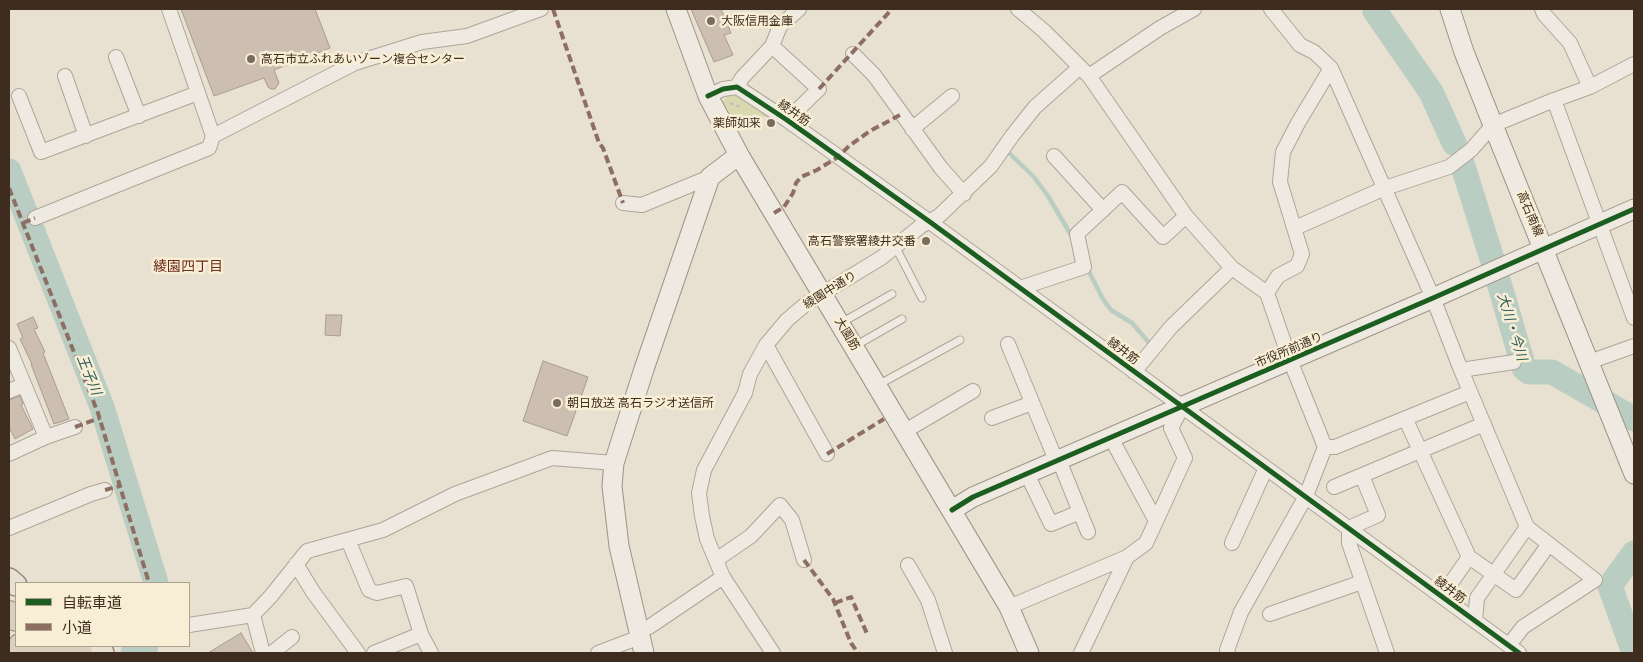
<!DOCTYPE html>
<html>
<head>
<meta charset="utf-8">
<style>
	body { margin:0 }
	#map { position:relative; width:1643px; height:662px; overflow:hidden; background:#e8e0d0; font-family:"Playfair Display","Noto Sans JP",serif }
	canvas { display:block }
	.frame { position:absolute; inset:0; border:10px solid #3e2d1e; pointer-events:none }
	.legend { position:absolute; left:15px; top:582px; width:175px; height:65px; box-sizing:border-box; background:#f8eed5; border:1px solid #aea18c; margin:0; padding:6px 9px; list-style:none; font-size:15px; color:#3e2d1e }
	.legend li { display:flex; align-items:center; gap:10px; height:25px }
	.legend b { width:25px; border:1px solid #aea18c }
</style>
</head>
<body>
<div id="map">
<canvas width="1643" height="662"></canvas>
<div class="frame"></div>
<ul class="legend">
<li><b style="height:6px;background:#1b5e20"></b>自転車道</li>
<li><b style="height:6px;background:#8d6e63"></b>小道</li>
</ul>
</div>
<script>
const g = document.querySelector('canvas').getContext('2d');
g.lineJoin = 'round';
function paint(path, color) {
  g.fillStyle = color;
  g.fill(path, 'evenodd');
}
function shape(rows) {
  const path = new Path2D();
  for (const r of rows) {
    path.moveTo(r[0], r[1]);
    for (let i = 2; i < r.length; i += 2) path.lineTo(r[i], r[i + 1]);
  }
  return path;
}
function strokePath(path, color, width, dash) {
  g.strokeStyle = color;
  g.lineWidth = width;
  g.lineCap = dash ? 'butt' : 'round';
  g.setLineDash(dash || []);
  g.stroke(path);
}
function drawText(font, color, halo, rows, align = 'center') {
  g.font = font + ' "Playfair Display","Noto Sans JP",serif';
  g.lineWidth = 5;
  g.setLineDash([]);
  g.textBaseline = 'middle';
  g.strokeStyle = halo;
  g.fillStyle = color;
  for (const [text, x, y, turn = 0] of rows) {
    g.save();
    g.translate(x, y);
    g.rotate((+turn || 0) * Math.PI / 180);
    g.textAlign = isNaN(turn) ? turn : align;
    if (halo) g.strokeText(text, 0, 0);
    g.fillText(text, 0, 0);
    g.restore();
  }
}
paint(shape([
	[730,94,737,96,776,118,754,116,737,118,730,122,722,104,725,98]
]), '#d8d8b1');
strokePath(shape([
	[1007,151,1034,177,1048,196,1071,235],
	[1088,270,1103,299,1111,310,1132,323,1151,345]
]), '#bacdc2', 4.5);
strokePath(shape([
	[1376,9,1375,11,1431,92,1454,143],
	[1462,163,1492,259],
	[9,171,102,407,156,583],
	[1499,283,1524,368,1529,372,1552,372,1634,419],
	[1634,553,1610,586,1634,653],
	[133,653,146,646]
]), '#bacdc2', 25);
const building = shape([
	[181,9,315,9,330,48,274,70,279,83,275,89,271,89,268,87,264,78,214,96,181,9],
	[691,9,721,9,731,33,724,35,733,55,714,62,691,9],
	[326,315,342,315,340,336,325,335,326,315],
	[33,317,38,328,34,329,45,352,43,353,69,419,54,424,31,364,32,364,20,339,23,338,17,324,33,317],
	[543,361,588,377,581,397,586,399,582,409,577,408,567,436,523,421,543,361],
	[20,396,23,404,21,405,33,429,15,439,9,427,9,400,20,396],
	[241,633,253,653,208,653,241,633]
]);
paint(building, '#ccbeb0');
strokePath(building, '#a99c8e', 1);
const lane = shape([
	[895,246,922,298],
	[841,323,892,294],
	[855,346,902,319],
	[878,385,960,340]
]);
const street = shape([
	[1018,9,1044,31,1089,76,1186,216,1232,268,1267,293,1290,360,1325,447,1306,496,1241,612,1227,650,1228,653],
	[1542,9,1544,14,1570,43,1590,87],
	[772,46,819,89,787,120],
	[853,54,874,75,941,168,964,194],
	[116,57,139,116],
	[1331,68,1433,298,1461,370,1527,527,1595,580,1523,627,1509,645],
	[65,76,86,136],
	[1089,76,1160,28,1194,9],
	[737,87,742,78,772,46,780,26,799,9],
	[19,96,41,152,198,93],
	[708,96,723,89,737,87,787,120,930,222,1519,653],
	[1554,100,1634,318],
	[912,129,952,96],
	[213,136,355,63,422,42,467,36,541,9],
	[1054,156,1103,210],
	[623,203,642,205,710,177],
	[35,218,209,148,213,136,169,9],
	[1295,228,1385,188,1449,167,1471,150,1493,125,1554,100,1590,87,1634,64],
	[1020,288,1084,267,1077,234,1122,192,1163,237,1186,216],
	[1267,293,1278,276,1297,266,1302,254,1280,182,1283,152,1298,123,1331,68,1314,52,1300,45,1271,9],
	[1008,344,1053,453,1059,460,1088,532],
	[766,345,827,454],
	[9,348,46,437],
	[1589,362,1634,346],
	[1461,370,1514,362],
	[1134,372,1171,327,1232,268],
	[9,391,24,385],
	[992,418,1032,403],
	[1406,420,1469,557,1516,590,1549,544],
	[905,431,973,391],
	[1111,438,1156,521],
	[1325,447,1335,447,1470,392],
	[9,454,46,437,75,427],
	[1027,474,1051,524,1080,512],
	[1362,476,1378,515,1349,528,1349,543,1387,653],
	[1334,487,1484,424],
	[9,528,91,494,105,490],
	[348,540,369,590,377,593,406,586,421,634,431,653],
	[1232,543,1266,468],
	[716,560,751,536,780,505,792,520,804,560],
	[296,564,313,592,358,653],
	[908,565,928,600,945,653],
	[1442,596,1469,557],
	[1009,607,1127,557,1146,543,1185,458,1171,428,1182,407],
	[1270,614,1362,582],
	[253,615,271,596,307,551,383,530,455,494,552,458,614,463],
	[1475,621,1477,598,1527,527],
	[189,625,253,615,263,653],
	[639,629,649,627,723,577],
	[272,653,292,637],
	[374,653,421,634],
	[598,653,640,637],
	[773,653,723,577,707,539,702,516,699,493,704,470,745,393,750,374,766,345,787,320,807,303,881,258,921,226,939,216,991,166,1012,136,1035,107,1079,68],
	[1081,653,1127,557]
]);
const secondary = shape([
	[676,9,708,96,739,155,1009,607,1029,653],
	[1450,9,1464,52,1493,125,1634,474],
	[952,510,973,497,1433,298,1634,209],
	[644,653,619,546,612,486,614,463,644,369,710,177,739,155]
]);
const primary = shape([
	[9,579,16,585],
	[94,646,103,653]
]);
const highway = shape([
	[9,613,16,619],
	[20,646,29,653],
	[49,646,58,653],
	[71,646,80,653]
]);
strokePath(lane, '#ada598', 9);
strokePath(street, '#ada598', 16);
strokePath(secondary, '#9d9488', 21);
strokePath(primary, '#938a7f', 24);
strokePath(highway, '#938a7f', 26);
strokePath(shape([
	[730,103,741,107]
]), '#c8c2b8', 2.5, [4, 2.5]);
strokePath(lane, '#efeae1', 7);
strokePath(street, '#efeae1', 14);
strokePath(secondary, '#efeae1', 19);
strokePath(primary, '#e6e1d3', 21);
strokePath(highway, '#dbd0bf', 24);
strokePath(shape([
	[553,9,599,143,603,148,623,203],
	[819,89,892,9],
	[9,188,98,413,149,583],
	[774,213,784,207,793,193,796,183,801,177,817,170,838,157,849,146,870,131,902,114],
	[23,223,35,218],
	[75,427,100,418],
	[827,454,884,419],
	[105,490,120,486],
	[804,560,833,599,851,643,858,653],
	[835,603,851,597,868,636]
]), '#8d6e63', 4, [8, 4]);
strokePath(shape([
	[708,96,723,89,737,87,787,120,930,222,1519,653],
	[952,510,973,497,1433,298,1634,209]
]), '#1b5e20', 5);
for (const [x, y, r, color] of [
	[711,21,5,"#7a6c5c"],
	[251,59,5,"#7a6c5c"],
	[771,123,5,"#7a6c5c"],
	[926,241,5,"#7a6c5c"],
	[557,403,5,"#7a6c5c"]
]) {
  const dot = new Path2D();
  dot.arc(x, y, r, 0, 2 * Math.PI);
  g.fillStyle = color;
  g.fill(dot);
  strokePath(dot, '#f8eed5', 2);
}
drawText('12px', '#3e2d1e', '#f8eed5', [
	["大阪信用金庫",721,21],
	["高石市立ふれあいゾーン複合センター",261,59],
	["薬師如来",761,123,"right"],
	["高石警察署綾井交番",916,241,"right"],
	["朝日放送 高石ラジオ送信所",567,403]
], 'left');
drawText('12px', '#3e2d1e', '#f8eed5', [
	["綾井筋",794,113,35],
	["高石南線",1530,214,67],
	["綾園中通り",830,290,-32],
	["大園筋",847,334,59],
	["市役所前通り",1289,350,-23],
	["綾井筋",1123,351,37],
	["綾井筋",1450,590,37]
]);
drawText('14px', '#6e2b1a', '#f8eed5', [
	["綾園四丁目",188,267]
]);
drawText('italic 14px', '#2c5f5b', '#f8eed5', [
	["大川・今川",1512,327,73],
	["王子川",89,375,68]
]);
</script>
</body>
</html>
